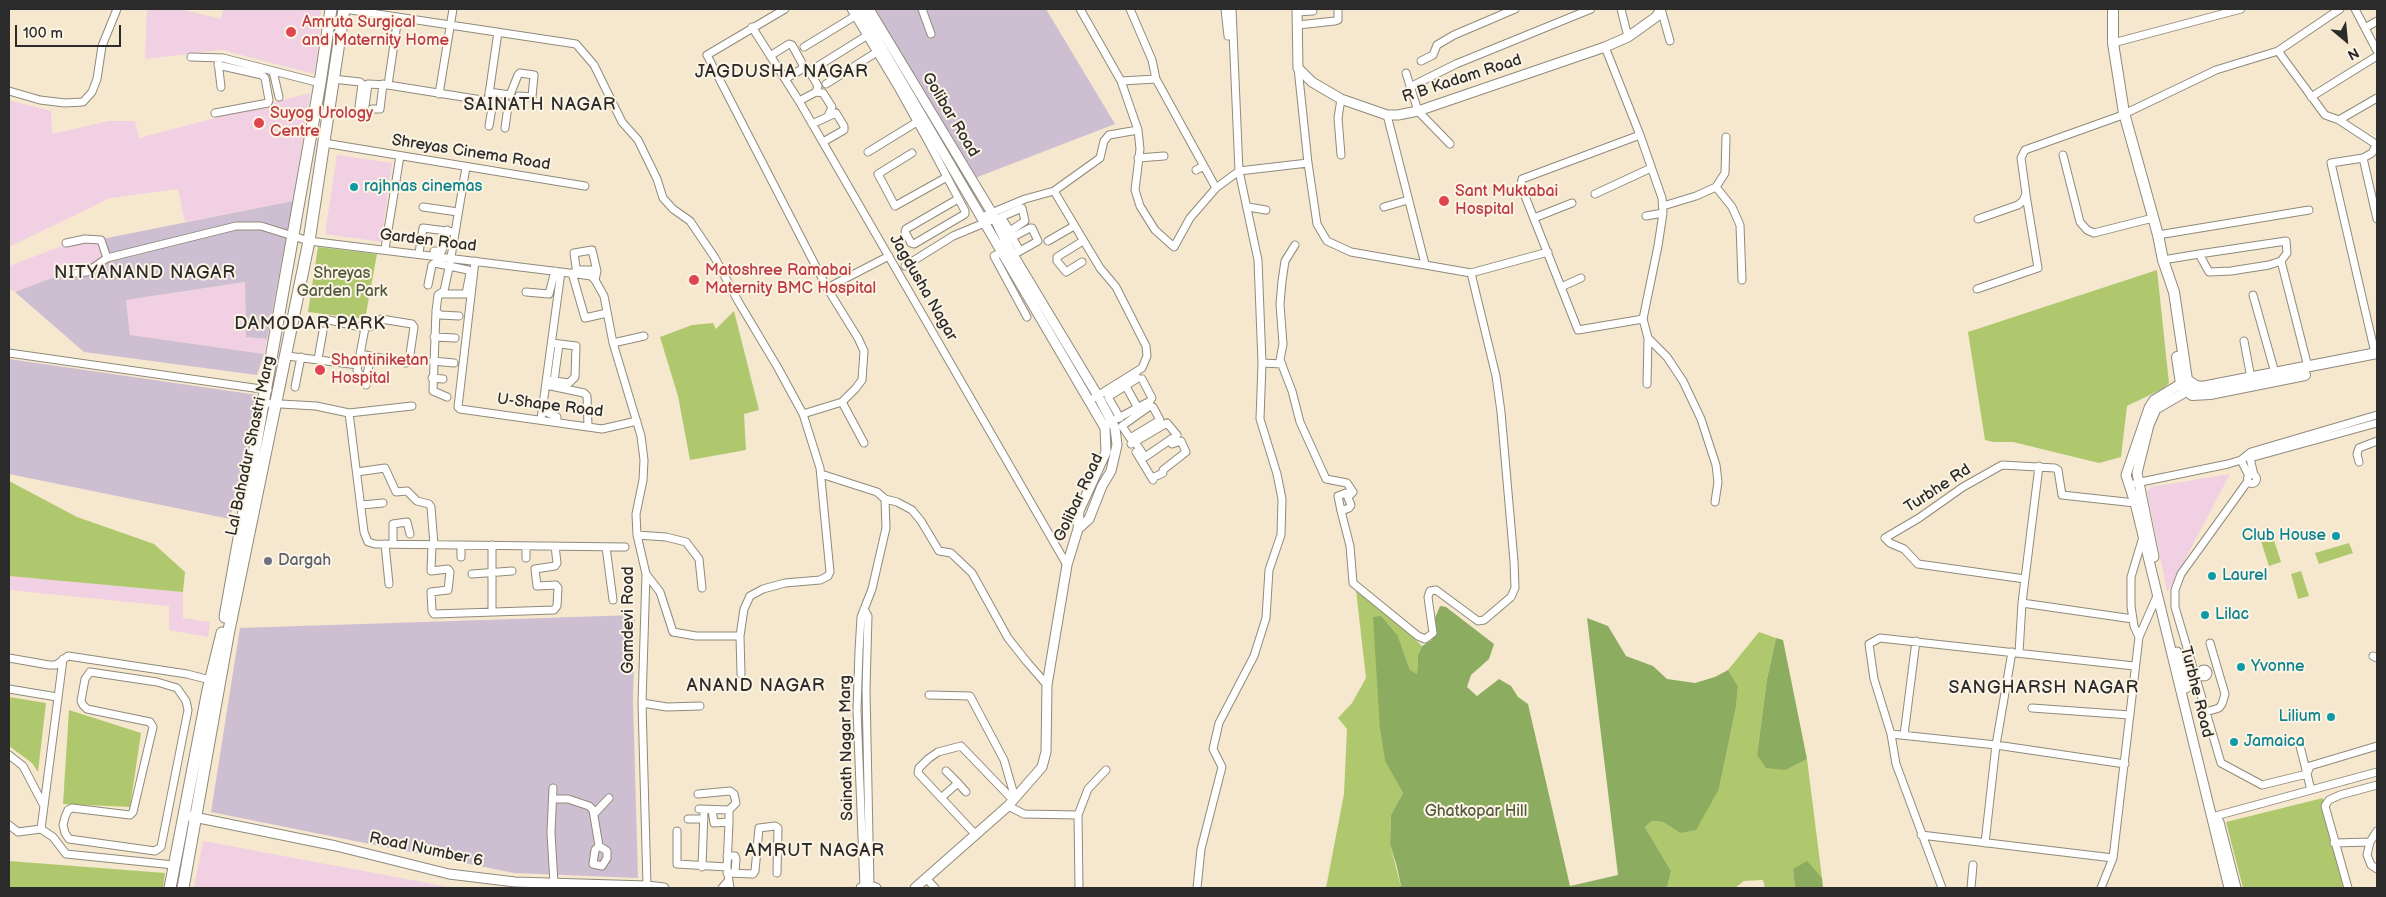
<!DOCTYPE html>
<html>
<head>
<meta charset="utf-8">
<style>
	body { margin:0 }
	#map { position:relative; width:2386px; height:897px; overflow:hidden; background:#f5e8ce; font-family:"Balsamiq Sans",sans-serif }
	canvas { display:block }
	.frame { position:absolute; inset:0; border:10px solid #2b2b2b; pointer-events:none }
	.north { position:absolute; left:2321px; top:15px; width:50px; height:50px; -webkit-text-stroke:4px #fcf5e5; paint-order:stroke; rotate:152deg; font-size:14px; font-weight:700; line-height:20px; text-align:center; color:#2b2b2b }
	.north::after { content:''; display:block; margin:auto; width:18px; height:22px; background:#2b2b2b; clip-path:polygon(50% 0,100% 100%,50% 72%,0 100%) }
	.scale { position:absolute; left:15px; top:25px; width:106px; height:22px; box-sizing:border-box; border:2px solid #2b2b2b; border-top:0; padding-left:6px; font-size:15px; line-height:18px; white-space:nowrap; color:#2b2b2b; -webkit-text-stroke:4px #fcf5e5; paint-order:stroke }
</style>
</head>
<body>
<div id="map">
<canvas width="2386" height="897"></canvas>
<div class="frame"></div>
<div class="north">N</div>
<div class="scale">100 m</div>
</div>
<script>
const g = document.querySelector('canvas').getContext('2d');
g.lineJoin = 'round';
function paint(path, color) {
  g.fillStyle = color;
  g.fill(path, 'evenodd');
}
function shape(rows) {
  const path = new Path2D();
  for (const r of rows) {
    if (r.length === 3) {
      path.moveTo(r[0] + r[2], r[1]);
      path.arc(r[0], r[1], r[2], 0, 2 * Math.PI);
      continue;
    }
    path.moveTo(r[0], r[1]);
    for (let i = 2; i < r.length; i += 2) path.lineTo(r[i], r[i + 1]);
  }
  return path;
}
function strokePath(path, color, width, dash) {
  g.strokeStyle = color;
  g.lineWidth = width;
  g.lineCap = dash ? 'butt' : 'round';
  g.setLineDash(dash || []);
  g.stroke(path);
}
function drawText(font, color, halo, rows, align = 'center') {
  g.font = font + ' "Balsamiq Sans",sans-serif';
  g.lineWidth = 4;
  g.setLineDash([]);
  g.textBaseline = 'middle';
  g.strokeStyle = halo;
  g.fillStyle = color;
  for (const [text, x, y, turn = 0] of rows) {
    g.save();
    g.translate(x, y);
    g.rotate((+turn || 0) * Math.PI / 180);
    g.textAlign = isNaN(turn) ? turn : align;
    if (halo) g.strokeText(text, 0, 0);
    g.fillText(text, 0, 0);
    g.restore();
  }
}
paint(shape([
	[147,9,180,9,221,19,223,9,321,9,319,43,314,74,222,50,145,59],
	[310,93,293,201,185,222,178,189,110,198,9,247,9,100,51,111,52,134,109,121,135,121,139,138],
	[337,155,392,163,381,242,325,234],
	[102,239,106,258,15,292,9,289,9,266,70,243],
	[245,282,246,337,267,339,264,354,130,335,126,300],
	[2230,474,2169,590,2167,591,2147,491,2151,487],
	[9,576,183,592,183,618,210,622,208,637,169,630,169,606,9,590],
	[203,841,454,888,194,888]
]), '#f1d0e3');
paint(shape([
	[874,9,1046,9,1115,124,975,178],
	[293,201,267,339,246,337,245,282,126,300,130,335,264,354,257,375,84,352,15,292,105,258,102,239],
	[9,359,258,395,230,519,9,474],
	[635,615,633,701,638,878,514,873,211,812,240,628]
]), '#cebed1');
paint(shape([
	[318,247,377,254,365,319,308,312],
	[2157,270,2169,383,2164,388,2127,406,2121,457,2099,463,2013,442,1993,442,1985,440,1968,332],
	[734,311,759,410,744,414,746,450,690,460,678,396,660,337,692,325,713,323,716,329],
	[9,481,77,517,154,544,185,572,183,592,9,576],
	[2273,537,2281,562,2269,566,2261,541],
	[2349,543,2353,553,2319,564,2315,553],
	[2301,571,2309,596,2298,599,2291,574],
	[1363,589,1422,646,1418,655,1417,675,1410,670,1398,636,1380,730,1385,760,1403,793,1391,815,1390,844,1401,887,1326,888,1344,794,1347,729,1338,718,1352,703,1366,678,1356,590],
	[1759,632,1776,638,1767,679,1757,755,1786,770,1807,759,1822,878,1807,862,1793,869,1795,888,1765,888,1763,880,1744,881,1735,888,1667,888,1671,871,1645,827,1652,821,1663,822,1680,833,1719,789,1736,707,1738,686,1728,670],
	[9,697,46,703,38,772,32,763,9,746],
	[69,710,141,733,130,807,63,804],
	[2323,798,2345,888,2243,888,2226,822],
	[9,861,165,873,163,888,9,888]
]), '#b0c86d');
paint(shape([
	[1440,606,1446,607,1494,644,1489,659,1471,675,1467,687,1477,696,1499,679,1511,686,1518,697,1528,704,1570,886,1618,875,1587,618,1608,626,1626,656,1653,666,1667,679,1695,683,1715,677,1728,670,1738,686,1736,707,1719,789,1696,830,1680,833,1663,822,1652,821,1645,827,1671,871,1667,888,1399,888,1401,886,1397,867,1390,844,1391,815,1403,793,1385,761,1380,730,1373,617,1381,616,1398,636,1410,670,1417,674,1418,655,1422,646,1432,640,1435,618],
	[1776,638,1783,640,1807,759,1786,770,1766,768,1757,755,1767,679],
	[1807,861,1822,878,1823,888,1795,888,1793,869]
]), '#8cac60');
const minor = shape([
	[344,9,576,44,594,65,622,122,638,140,657,179,663,198,673,209,690,221,715,258,738,301,778,368,803,414,820,468,830,572,828,576,820,580,785,583,763,589,750,596,744,609,740,636,741,674],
	[785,9,707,55,827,288,858,338,864,351,862,380,855,389,842,402,803,414],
	[851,9,899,89,929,143,965,211,965,214,914,244,911,243,905,232,906,229,958,199],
	[922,9,931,34],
	[1080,9,1121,81,1156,79],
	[1130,9,1152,60,1156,79,1216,188],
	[1225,9,1228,36],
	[1621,9,1628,37],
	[1661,9,1670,41],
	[2355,9,2377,51],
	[1297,12,1313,11],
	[398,17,388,85,488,101,498,32],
	[1298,25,1335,21,1338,20,1338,9],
	[752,27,799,101,1067,565],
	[2365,28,2377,21],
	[2113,43,2241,9],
	[804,47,855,16],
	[1605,47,1640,135,1662,198,1663,213,1658,246,1643,319,1648,338,1667,357,1683,381,1701,419,1716,465,1718,482,1715,502],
	[2278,51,2325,115,2339,120,2377,145],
	[770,56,789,44,792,45,803,65,802,69],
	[191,57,223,58,320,83],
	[218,61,221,87],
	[1421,61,1433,55,1437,45,1454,35,1515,9],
	[815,68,871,33],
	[1298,68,1308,163,1317,224,1327,241,1351,252,1471,273,1548,252],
	[273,71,279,97],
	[1406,73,1418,111,1450,144],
	[333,79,360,82,362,84,359,107],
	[785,79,802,69,808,69,818,86,816,92],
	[1121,81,1138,130,1140,149,1135,190,1140,206,1155,230,1174,247,1190,218,1216,188,1239,171,1232,9],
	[826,84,877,52],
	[1410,87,1456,64,1591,9],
	[9,91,40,100,65,103,83,102,92,92,97,79,102,46,117,9],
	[489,92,510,95,518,75,520,73,534,75,532,97,519,96],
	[439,94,453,9],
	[2311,97,2377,56],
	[488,101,507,104,508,106,505,128],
	[799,101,816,92,823,93,832,107,829,114],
	[365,106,368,84,388,85],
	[372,109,380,109,383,84],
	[215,113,268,103,269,100,265,78,262,75,218,65],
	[1387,115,1425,264],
	[2339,120,2377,98],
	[812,124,836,113,844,126,844,130,823,142],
	[489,126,493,102],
	[1640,135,1522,179,1521,186,1578,330,1643,319],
	[324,143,585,186],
	[2376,145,2372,153,2363,158,2377,219],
	[868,152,917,122],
	[912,153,878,174,895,206,947,177],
	[1341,155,1338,118,1341,99],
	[2063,155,2080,222,2087,230,2094,233,2153,218],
	[1138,158,1164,156],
	[2363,158,2331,163,2375,353],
	[1196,170,1204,166],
	[1716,187,1732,207,1740,225,1742,280],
	[1054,191,1100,158,1104,141,1109,135,1138,130],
	[1595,194,1651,168],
	[1663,206,1696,196,1716,187,1725,173,1726,137],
	[423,207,458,212],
	[1248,207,1266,210],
	[1384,207,1408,200],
	[1646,216,1663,213],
	[982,217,1025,199,1054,191,1100,268,1116,287,1146,346,1147,356,1142,368,1089,401],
	[1534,218,1572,203],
	[1978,219,2018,205,2023,201,2026,194,2021,158,2025,150,2120,116,2216,70,2278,51,2340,9],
	[1003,235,1007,233,1025,221,1022,208,1001,217,1010,231],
	[2158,235,2309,210],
	[1012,237,1020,251],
	[1048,241,1074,226],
	[66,243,85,239,101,240,107,258],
	[998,245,1030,228,1032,228,1038,241,1013,255],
	[1295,245,1285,261,1282,281,1280,304,1283,344,1280,360,1292,391,1300,422,1326,479,1347,483,1353,492,1348,497],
	[385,249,400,156],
	[1006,250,994,256,1027,317],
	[434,251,442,251,447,230],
	[419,253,423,228,454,232],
	[2163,260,2199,254,2286,241,2287,253,2281,261,2269,265,2231,271,2209,272,2199,254],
	[475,261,458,407,460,409,602,429,637,421],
	[2281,261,2308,367],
	[1082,262,1066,272,1057,261,1057,257,1083,241],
	[905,266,953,236,994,219],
	[576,270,596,270],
	[76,273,87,272,107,258,236,226,261,226,309,241,577,274,591,276,595,280,604,296,613,343,641,436,644,460,643,480,636,514,637,535,646,574,642,703,647,886],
	[572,273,585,318,607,313],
	[577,274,574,253,592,250,597,271,595,280],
	[428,285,432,265,435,263,468,270,470,273,466,294,440,294],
	[1561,287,1581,278],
	[827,288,889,256],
	[1977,289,2038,268,2026,195],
	[526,292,549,294,555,271],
	[2253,295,2275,373],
	[436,311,440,315,459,316],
	[329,320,365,328,372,326,381,319,412,324,414,327,409,361,406,363,360,354],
	[434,337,455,338],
	[2244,341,2251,378],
	[613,343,644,336],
	[9,353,268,390],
	[287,356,358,365,365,328],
	[318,359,323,331],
	[433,361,454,363],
	[1262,363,1282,364],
	[358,365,357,370,366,385],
	[432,378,443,379],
	[547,380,569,383,575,377,576,346,552,343],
	[554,381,559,344],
	[1124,383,1138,408],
	[365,384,371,356],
	[1647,384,1648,338],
	[546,385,584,393,587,396,588,426],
	[295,387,301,357],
	[447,397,433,391,436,311,438,295,444,291,450,263,466,167],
	[842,402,864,443],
	[263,403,316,406,349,413,412,406],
	[1150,406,1153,407,1160,420,1130,438,1122,426,1150,406],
	[542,410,557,417,557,421],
	[349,413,364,532,368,542,375,544,625,547],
	[1120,418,1108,397,1138,378],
	[541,419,561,272],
	[1109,423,1150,401,1152,398,1142,379],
	[1131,444,1135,442,1167,423,1177,435,1145,457,1135,442],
	[1136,452,1153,480],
	[2246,457,2250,458,2377,423],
	[2250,458,2254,475],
	[2241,460,2249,476],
	[2359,462,2357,454,2359,448,2377,441],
	[357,472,385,468,396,492,407,491,417,501,429,504,431,507,434,545],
	[821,474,877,492,885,499,897,502,912,510,921,521,939,551,951,553,972,573,1008,638,1027,662,1047,685],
	[2252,479,4.5],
	[1152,478,1163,473,1163,470,1186,452,1181,441,1172,444],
	[2248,481,2181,574,2175,590,2175,607,2221,763,2262,785,2307,774,2310,766,2377,746],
	[2136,483,2228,464,2241,460,2251,452,2377,415],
	[362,505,383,503],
	[1341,511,1349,508,1351,505,1346,493,1338,496,1341,511,1350,546,1353,583,1418,636,1425,639,1433,633,1428,597,1430,591,1436,590,1478,621,1484,620,1511,597,1515,588,1514,561,1501,412,1496,376,1471,273],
	[637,535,666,537,686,542,699,559,702,588],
	[385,544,389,584],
	[393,544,393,524,407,522,410,534],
	[432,545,431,571,448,569,450,572,448,590,431,592,432,611,434,614,554,610,557,606,558,588,556,585,537,586,535,569,555,566,557,563,555,546],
	[461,545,461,557],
	[526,546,526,558],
	[606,547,613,600],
	[472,574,512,571],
	[646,574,660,592,673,632,696,636,740,636],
	[2025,579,1918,564,1904,549,1890,543,1885,538,1919,518,1963,487,2002,465,2055,468,2058,470,2062,495,2135,503],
	[2022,603,2133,619],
	[864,609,868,616,866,690,870,886],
	[492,612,492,545],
	[2139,637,2134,626,2131,606,2131,577,2143,537],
	[2019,653,2022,603,2039,466],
	[2373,656,2377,658],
	[9,658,49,665,56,665,68,656,187,674,210,680],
	[2204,673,4],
	[90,672,157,682,177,688,186,701,188,710,161,847,155,851,69,839,65,833,63,825,65,817,68,810,72,808,130,815,133,812,153,727,150,722,87,709,83,705,81,701,85,679,90,672],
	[9,689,57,697],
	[929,695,970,696,1004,760,1015,798],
	[642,703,667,707,700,706],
	[2032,708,2130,715],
	[2206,712,2219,708,2222,704,2225,694,2210,643],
	[1891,734,1996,745,2125,764],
	[1904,735,1916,641],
	[2299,742,2311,790],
	[9,755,23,766,44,806],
	[946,771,958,783],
	[553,788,551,833,554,883],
	[698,794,730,791,734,794,736,803,729,810,729,822,727,867,730,888],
	[941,798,958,783,966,792],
	[553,799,568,799,589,806,593,810,599,846,595,850,593,864,602,866,607,858,607,851,599,846],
	[1008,806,1024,814,1078,815],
	[699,809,729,810],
	[712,810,714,823,729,822],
	[594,814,609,798],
	[2212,817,2377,772],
	[688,819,704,819],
	[9,825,18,832,41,829,53,837,66,854,174,865],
	[41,829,63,659],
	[677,831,677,864,727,867],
	[2377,831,2370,842,2367,855,2371,865,2377,869],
	[975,834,918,773,919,768,928,759,938,752,961,746,1013,800],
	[1921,835,2113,858],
	[1985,843,1996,745,2012,652],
	[2334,843,2370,842],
	[727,856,735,856,736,859,735,873],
	[702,867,704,811],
	[727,873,753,874,755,871,759,828,775,826,778,828,777,873],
	[926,878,935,888],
	[864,887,857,710,859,651,861,617,872,589,886,528,885,499],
	[722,888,728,881],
	[1079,888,1078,815,1088,789,1106,770],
	[1197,888,1201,849,1222,767,1213,749,1219,723,1254,656,1266,618,1269,570,1281,535,1282,499,1277,474,1260,419,1262,363,1258,260,1239,171,1308,163],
	[1942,888,1896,764,1891,734,1874,679,1869,644,1880,638,2134,666],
	[1971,888,1973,865],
	[2101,888,2113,858,2139,637,2157,596],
	[2348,888,2325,806,2329,800,2340,795,2377,785]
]);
const tertiary = shape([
	[859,9,1105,428,1106,452,1079,511,1078,529],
	[869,9,992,213,1009,248,1098,396,1115,428,1117,445,1111,471,1102,486,1089,519,1078,529,1067,565,1047,685,1046,752,1042,767,1008,806,915,888],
	[1297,9,1298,68,1312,82,1341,99,1387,115,1398,115,1418,111,1605,47,1628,37,1656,17,1661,9],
	[2187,380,2154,400,2149,408,2126,475,2135,503,2229,888],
	[2154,557,2137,473,2149,425,2156,409,2192,388],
	[2177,652,2186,688],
	[189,816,336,846,449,874,515,882,647,886,664,888],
	[2219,822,2236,888],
	[861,888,870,886,876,888]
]);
const secondary = shape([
	[2113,9,2113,43,2124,113,2158,235,2163,260,2174,292,2187,380,2196,386,2202,387,2377,353],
	[2177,357,2181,384,2192,395,2210,394,2305,375]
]);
const primary = shape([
	[225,617,320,83,331,9],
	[170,888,208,690,222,633],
	[183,888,228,635,309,241,344,9]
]);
strokePath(minor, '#908a7c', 9);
strokePath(tertiary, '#908a7c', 11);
strokePath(secondary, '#908a7c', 12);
strokePath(primary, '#908a7c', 13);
strokePath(minor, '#fff', 7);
strokePath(tertiary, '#fff', 9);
strokePath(secondary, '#fff', 10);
strokePath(primary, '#fff', 11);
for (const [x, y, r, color] of [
	[291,32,6,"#e0444e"],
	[259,123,6,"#e0444e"],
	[354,187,5,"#0f9aa8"],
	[1444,201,6,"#e0444e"],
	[694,280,6,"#e0444e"],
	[320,370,6,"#e0444e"],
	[2336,536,5,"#0f9aa8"],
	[268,561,5,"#6b7280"],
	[2212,576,5,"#0f9aa8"],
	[2205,615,5,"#0f9aa8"],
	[2241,667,5,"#0f9aa8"],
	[2331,717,5,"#0f9aa8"],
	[2234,742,5,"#0f9aa8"]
]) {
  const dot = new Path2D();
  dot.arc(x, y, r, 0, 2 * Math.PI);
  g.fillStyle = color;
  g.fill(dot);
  strokePath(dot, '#fcf5e5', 2);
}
drawText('16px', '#be3a42', '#fcf5e5', [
	["Amruta Surgical",302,23],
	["and Maternity Home",302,41],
	["Suyog Urology",270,114],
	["Centre",270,132],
	["Sant Muktabai",1455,192],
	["Hospital",1455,210],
	["Matoshree Ramabai",705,271],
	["Maternity BMC Hospital",705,289],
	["Shantiniketan",331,361],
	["Hospital",331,379]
], 'left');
drawText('16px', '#2b2b2b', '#fcf5e5', [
	["R B Kadam Road",1462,79,-18],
	["Golibar Road",950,115,59],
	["Shreyas Cinema Road",471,153,9],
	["Garden Road",428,241,7],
	["Jagdusha Nagar",923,288,60],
	["U-Shape Road",550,406,7],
	["Lal Bahadur Shastri Marg",251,446,-78],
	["Turbhe Rd",1938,489,-33],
	["Golibar Road",1079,498,-65],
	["Gamdevi Road",629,620,-90],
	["Turbhe Road",2196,692,76],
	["Sainath Nagar Marg",847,748,-91],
	["Road Number 6",426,850,12]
]);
drawText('16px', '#0d838f', '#fcf5e5', [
	["rajhnas cinemas",364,187],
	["Club House",2326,536,"right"],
	["Laurel",2222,576],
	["Lilac",2215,615],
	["Yvonne",2251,667],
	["Lilium",2321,717,"right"],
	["Jamaica",2244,742]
], 'left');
drawText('16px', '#535a3f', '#fcf5e5', [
	["Shreyas",342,274],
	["Garden Park",342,292],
	["Ghatkopar Hill",1476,812]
]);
drawText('16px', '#5b616d', '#fcf5e5', [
	["Dargah",278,561]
], 'left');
g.letterSpacing = '1px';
drawText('18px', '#2b2b2b', '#fcf5e5', [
	["JAGDUSHA NAGAR",782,72],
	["SAINATH NAGAR",540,105],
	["NITYANAND NAGAR",145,273],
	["DAMODAR PARK",310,324],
	["ANAND NAGAR",756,686],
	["SANGHARSH NAGAR",2044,688],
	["AMRUT NAGAR",815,851]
]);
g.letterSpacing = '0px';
</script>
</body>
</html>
